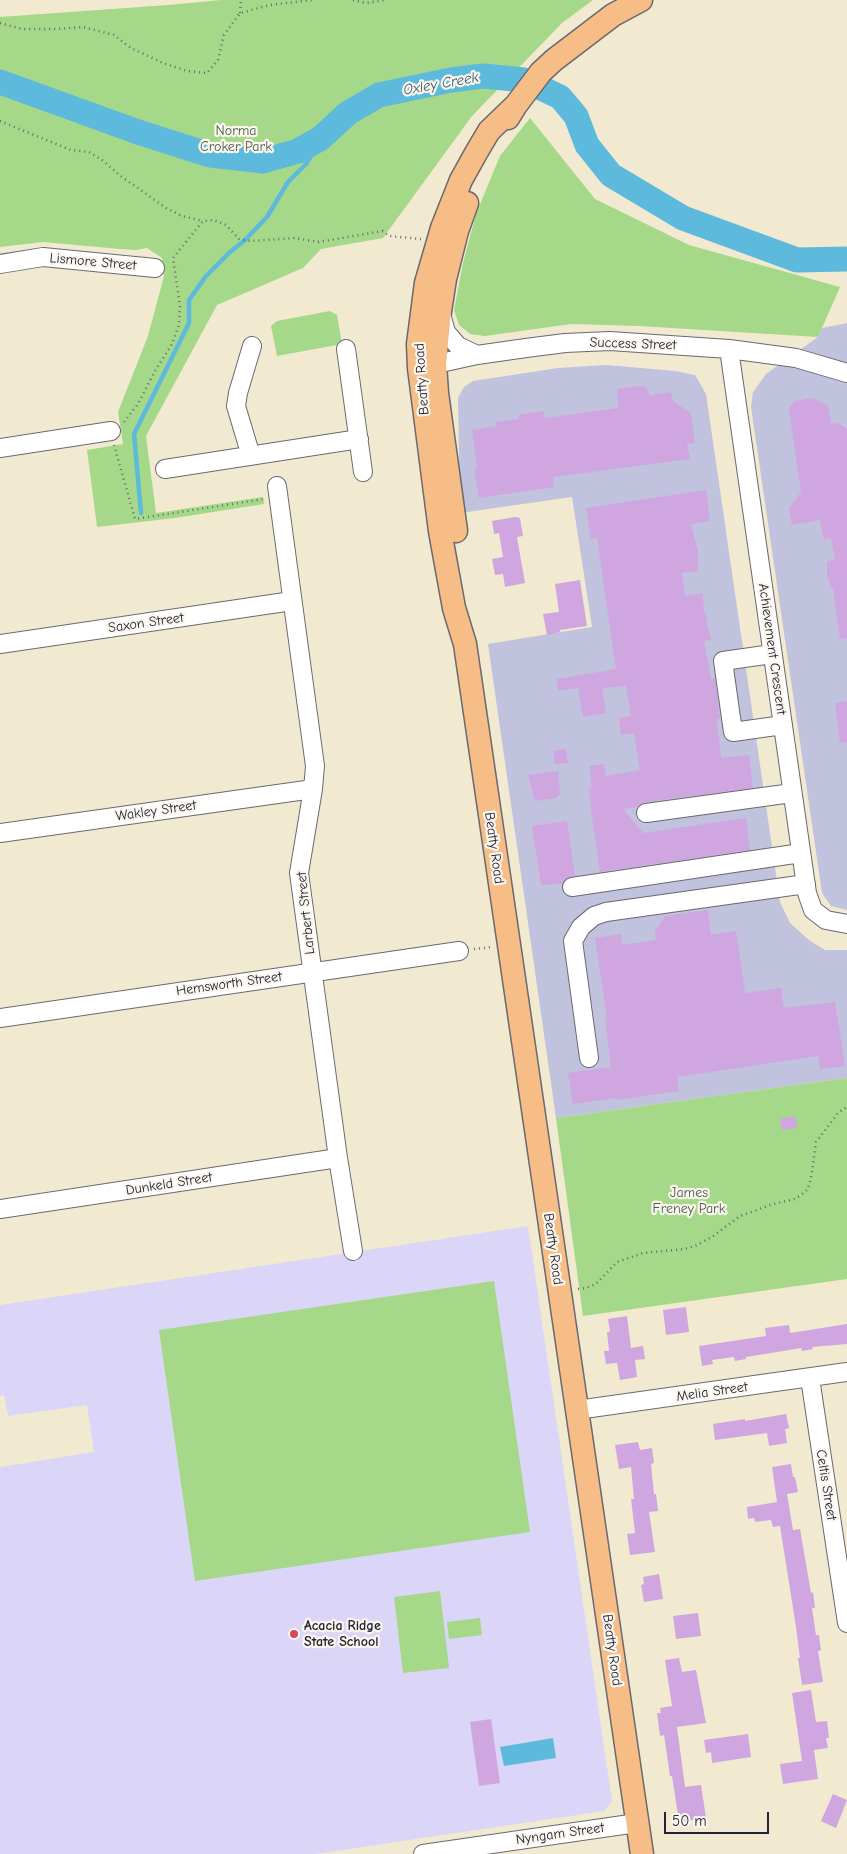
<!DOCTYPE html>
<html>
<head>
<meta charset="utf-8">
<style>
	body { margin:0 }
	#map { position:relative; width:847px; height:1854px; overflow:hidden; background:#f1ead1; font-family:"Comic Neue",sans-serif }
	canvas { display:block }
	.scale { position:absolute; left:664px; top:1812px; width:105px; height:22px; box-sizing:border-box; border:2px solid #22223b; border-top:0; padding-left:6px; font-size:15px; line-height:18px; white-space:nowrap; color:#22223b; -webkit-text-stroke:4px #fbf7ec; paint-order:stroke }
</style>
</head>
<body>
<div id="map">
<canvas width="847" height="1854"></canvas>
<div class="scale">50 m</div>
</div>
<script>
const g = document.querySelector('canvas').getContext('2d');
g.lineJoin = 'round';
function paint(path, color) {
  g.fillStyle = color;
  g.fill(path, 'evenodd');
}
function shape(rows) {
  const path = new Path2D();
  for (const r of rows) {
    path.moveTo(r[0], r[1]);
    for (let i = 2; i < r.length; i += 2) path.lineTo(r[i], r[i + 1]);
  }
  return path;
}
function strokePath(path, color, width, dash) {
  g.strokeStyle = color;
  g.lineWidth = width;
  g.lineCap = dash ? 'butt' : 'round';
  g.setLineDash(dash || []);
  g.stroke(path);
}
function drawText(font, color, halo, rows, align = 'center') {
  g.font = font + ' "Comic Neue",sans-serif';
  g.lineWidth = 4.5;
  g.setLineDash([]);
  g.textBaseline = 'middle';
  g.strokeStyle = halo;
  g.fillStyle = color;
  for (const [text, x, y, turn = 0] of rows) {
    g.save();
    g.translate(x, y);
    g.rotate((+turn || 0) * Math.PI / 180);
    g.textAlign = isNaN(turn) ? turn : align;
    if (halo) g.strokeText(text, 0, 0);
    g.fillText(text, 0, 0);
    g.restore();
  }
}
paint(shape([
	[528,1226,612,1801,604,1811,316,1854,0,1854,0,1467,94,1452,87,1405,8,1416,4,1395,0,1396,0,1305]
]), '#dbd6f7');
paint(shape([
	[847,323,847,910,831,906,822,893,751,407,753,392,766,374,818,337,822,328],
	[606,365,675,371,695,375,706,394,780,902,790,923,809,940,825,950,847,950,847,1078,556,1118,488,644,592,627,572,497,460,513,458,398,464,387,473,381,558,368]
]), '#c1c2dd');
paint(shape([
	[221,0,593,0,562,23,472,116,383,238,321,249,303,268,217,305,146,436,156,513,263,497,264,504,175,518,97,527,87,450,123,444,118,412,148,336,164,276,162,258,147,248,136,250,120,249,43,242,0,247,0,17,168,5],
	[530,118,595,199,689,245,840,287,818,337,639,326,571,324,485,336,470,334,459,325,454,310,463,263,476,214,500,156],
	[330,311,337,315,342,344,277,356,271,326,277,321],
	[847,1078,847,1279,583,1316,556,1118],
	[494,1281,530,1532,195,1581,159,1330],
	[440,1591,449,1668,403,1673,394,1597],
	[480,1618,482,1635,449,1639,447,1622]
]), '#a5d888');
paint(shape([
	[553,1738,556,1758,504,1766,500,1747]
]), '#5ebadc');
strokePath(shape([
	[141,513,134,434,189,323,189,300,206,276,230,252,245,240,267,217,288,182,307,163,321,138]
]), '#5ebadc', 4.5);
strokePath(shape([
	[0,82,138,132,210,155,263,161,298,151,321,138,348,113,379,95,451,80,483,76,524,80,560,97,576,116,587,145,611,175,683,218,797,260,847,259]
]), '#5ebadc', 25);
paint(shape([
	[640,386,646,387,650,395,671,392,672,400,691,414,695,443,687,444,690,459,553,477,554,487,479,498,474,469,477,469,472,430,496,426,496,422,519,419,519,415,544,411,545,418,618,408,617,389],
	[812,398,828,405,831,424,839,423,847,429,847,638,840,639,833,588,831,588,827,573,827,561,835,560,831,538,824,540,820,520,792,525,789,509,801,492,789,409,795,401],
	[706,490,710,521,691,524,698,552,698,571,682,573,685,596,703,593,704,611,707,616,706,621,711,640,704,641,711,679,715,678,720,719,717,719,721,758,749,755,753,788,645,802,638,807,623,809,643,833,746,818,750,850,600,872,592,818,589,788,592,787,589,766,604,764,606,776,640,770,634,733,621,735,619,718,631,716,626,686,602,688,606,713,583,717,578,688,558,691,557,679,616,669,597,538,591,539,586,508],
	[515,517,520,518,523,536,517,537,525,583,505,587,503,574,495,575,492,559,503,557,499,533,494,534,492,521],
	[580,580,587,626,560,630,560,632,547,635,543,614,559,612,555,584],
	[847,701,847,742,840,743,835,703],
	[566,749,568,763,555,764,553,751],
	[558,771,560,794,556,798,535,801,528,775],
	[567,821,575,876,566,878,562,884,541,885,532,826],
	[708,910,711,935,736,931,745,993,781,988,784,1008,835,1002,845,1066,820,1069,818,1056,677,1077,679,1091,617,1100,616,1098,573,1104,568,1073,611,1067,605,1018,607,1018,595,938,621,934,622,945,656,940,655,931,665,916],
	[796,1116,797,1128,782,1130,780,1119],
	[686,1307,689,1332,666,1335,663,1310],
	[627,1316,631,1348,643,1346,645,1359,635,1360,637,1377,620,1380,617,1363,606,1364,604,1351,609,1351,607,1332,610,1332,608,1319],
	[847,1324,847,1344,812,1347,813,1349,802,1351,801,1348,765,1354,746,1357,746,1359,735,1361,734,1357,712,1360,713,1364,702,1366,699,1346,766,1336,765,1328,789,1325,790,1333],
	[786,1414,789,1428,785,1429,787,1443,769,1446,767,1433,715,1440,713,1424,745,1419,745,1421],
	[638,1442,640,1450,652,1448,654,1463,651,1464,654,1494,656,1494,658,1511,649,1512,655,1552,630,1555,627,1534,635,1533,631,1499,634,1499,631,1467,619,1469,615,1445],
	[791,1464,793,1477,795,1477,798,1492,787,1494,793,1530,800,1529,811,1593,813,1592,815,1608,812,1608,816,1635,819,1635,821,1650,818,1651,823,1682,802,1685,798,1658,800,1658,796,1627,780,1526,773,1527,771,1520,755,1522,754,1518,748,1519,747,1507,777,1502,772,1467],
	[659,1574,663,1599,644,1602,641,1585,644,1584,643,1577],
	[698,1613,701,1636,676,1639,673,1616],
	[679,1658,682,1672,696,1670,706,1723,677,1727,685,1787,701,1785,706,1818,679,1822,672,1776,670,1776,664,1735,660,1736,657,1713,661,1713,660,1708,672,1706,665,1660],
	[811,1690,816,1722,827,1721,829,1738,826,1738,828,1748,814,1750,818,1779,783,1784,780,1764,802,1761,792,1693],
	[491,1719,500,1783,479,1786,470,1722],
	[748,1734,751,1757,712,1763,711,1752,706,1753,704,1740],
	[833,1794,847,1800,836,1828,821,1821]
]), '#cfa6e0');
const minor = shape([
	[0,264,43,257,155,268],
	[441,314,446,332,458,346,477,355],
	[346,349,363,472],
	[729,349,807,893,813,910,826,920,847,924],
	[423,367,477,355,526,348,565,343,610,341,729,349,796,358,847,373],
	[0,448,111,431],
	[251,456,236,406,238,393,252,346],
	[165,469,359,439],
	[277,486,315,766,313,789,299,873,338,1158,353,1251],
	[0,644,292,601],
	[772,654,723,661,733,732,783,725],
	[646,813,792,793],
	[0,833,313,789],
	[572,887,801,853],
	[0,1018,459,951],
	[589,1058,573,941,581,927,594,916,606,912,806,884],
	[0,1209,338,1158],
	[810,1378,847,1623],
	[577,1410,847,1372],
	[423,1854,637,1823]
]);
const major = shape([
	[516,105,489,131,476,153,461,180,442,228,426,283,418,344,419,368,440,531,454,608,465,644,642,1854],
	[508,118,516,105,541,72,554,60,613,15,641,0],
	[456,531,437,393,435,364,440,311,445,279,457,231,467,203]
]);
strokePath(minor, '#6a6870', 20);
strokePath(major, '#6a6870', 25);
strokePath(shape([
	[353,0,366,3,384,0],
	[240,13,241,0],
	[0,23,22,29,57,29,83,27,114,35,131,48,163,63,187,71,207,73,218,60,224,35,240,13,270,5,312,0],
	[0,121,71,150,89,152,102,160,122,177,166,208,182,216,203,221],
	[124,422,138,404,155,371,172,344,179,325,180,306,173,258,203,221,214,220,226,225,239,239,251,241,295,238,318,242,383,231,389,236,421,239],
	[114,445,135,519,264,499],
	[474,949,492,947],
	[578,1289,586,1288,596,1284,617,1262,643,1253,684,1249,695,1246,712,1237,740,1216,773,1204,795,1199,801,1195,808,1189,811,1178,816,1142,839,1112,847,1107]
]), '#6a6870', 2.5, [1, 4]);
strokePath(minor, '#fff', 18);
strokePath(major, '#f6be86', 22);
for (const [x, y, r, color] of [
	[294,1634,5,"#d1495b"]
]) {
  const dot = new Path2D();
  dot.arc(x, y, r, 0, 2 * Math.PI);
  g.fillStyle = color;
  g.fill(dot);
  strokePath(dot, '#fbf7ec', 2);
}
drawText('14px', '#495952', '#fbf7ec', [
	["Norma",236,131],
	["Croker Park",236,147],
	["James",689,1193],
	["Freney Park",689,1209]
]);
drawText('14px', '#22223b', '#fbf7ec', [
	["Lismore Street",93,262,5],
	["Success Street",633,344,2],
	["Beatty Road",422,379,-94],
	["Saxon Street",146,623,-8],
	["Achievement Crescent",772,649,82],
	["Wakley Street",156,811,-8],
	["Beatty Road",494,848,82],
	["Larbert Street",306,913,-96],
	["Hemsworth Street",229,984,-8],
	["Dunkeld Street",169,1184,-9],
	["Beatty Road",553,1249,82],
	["Melia Street",712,1392,-8],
	["Celtis Street",826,1485,81],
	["Beatty Road",612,1650,82],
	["Nyngam Street",560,1834,-8]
]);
drawText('bold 14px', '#22223b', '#fbf7ec', [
	["Acacia Ridge",304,1626],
	["State School",304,1642]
], 'left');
drawText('italic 15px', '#375773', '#fbf7ec', [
	["Oxley Creek",441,84,-10]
]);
</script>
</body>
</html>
